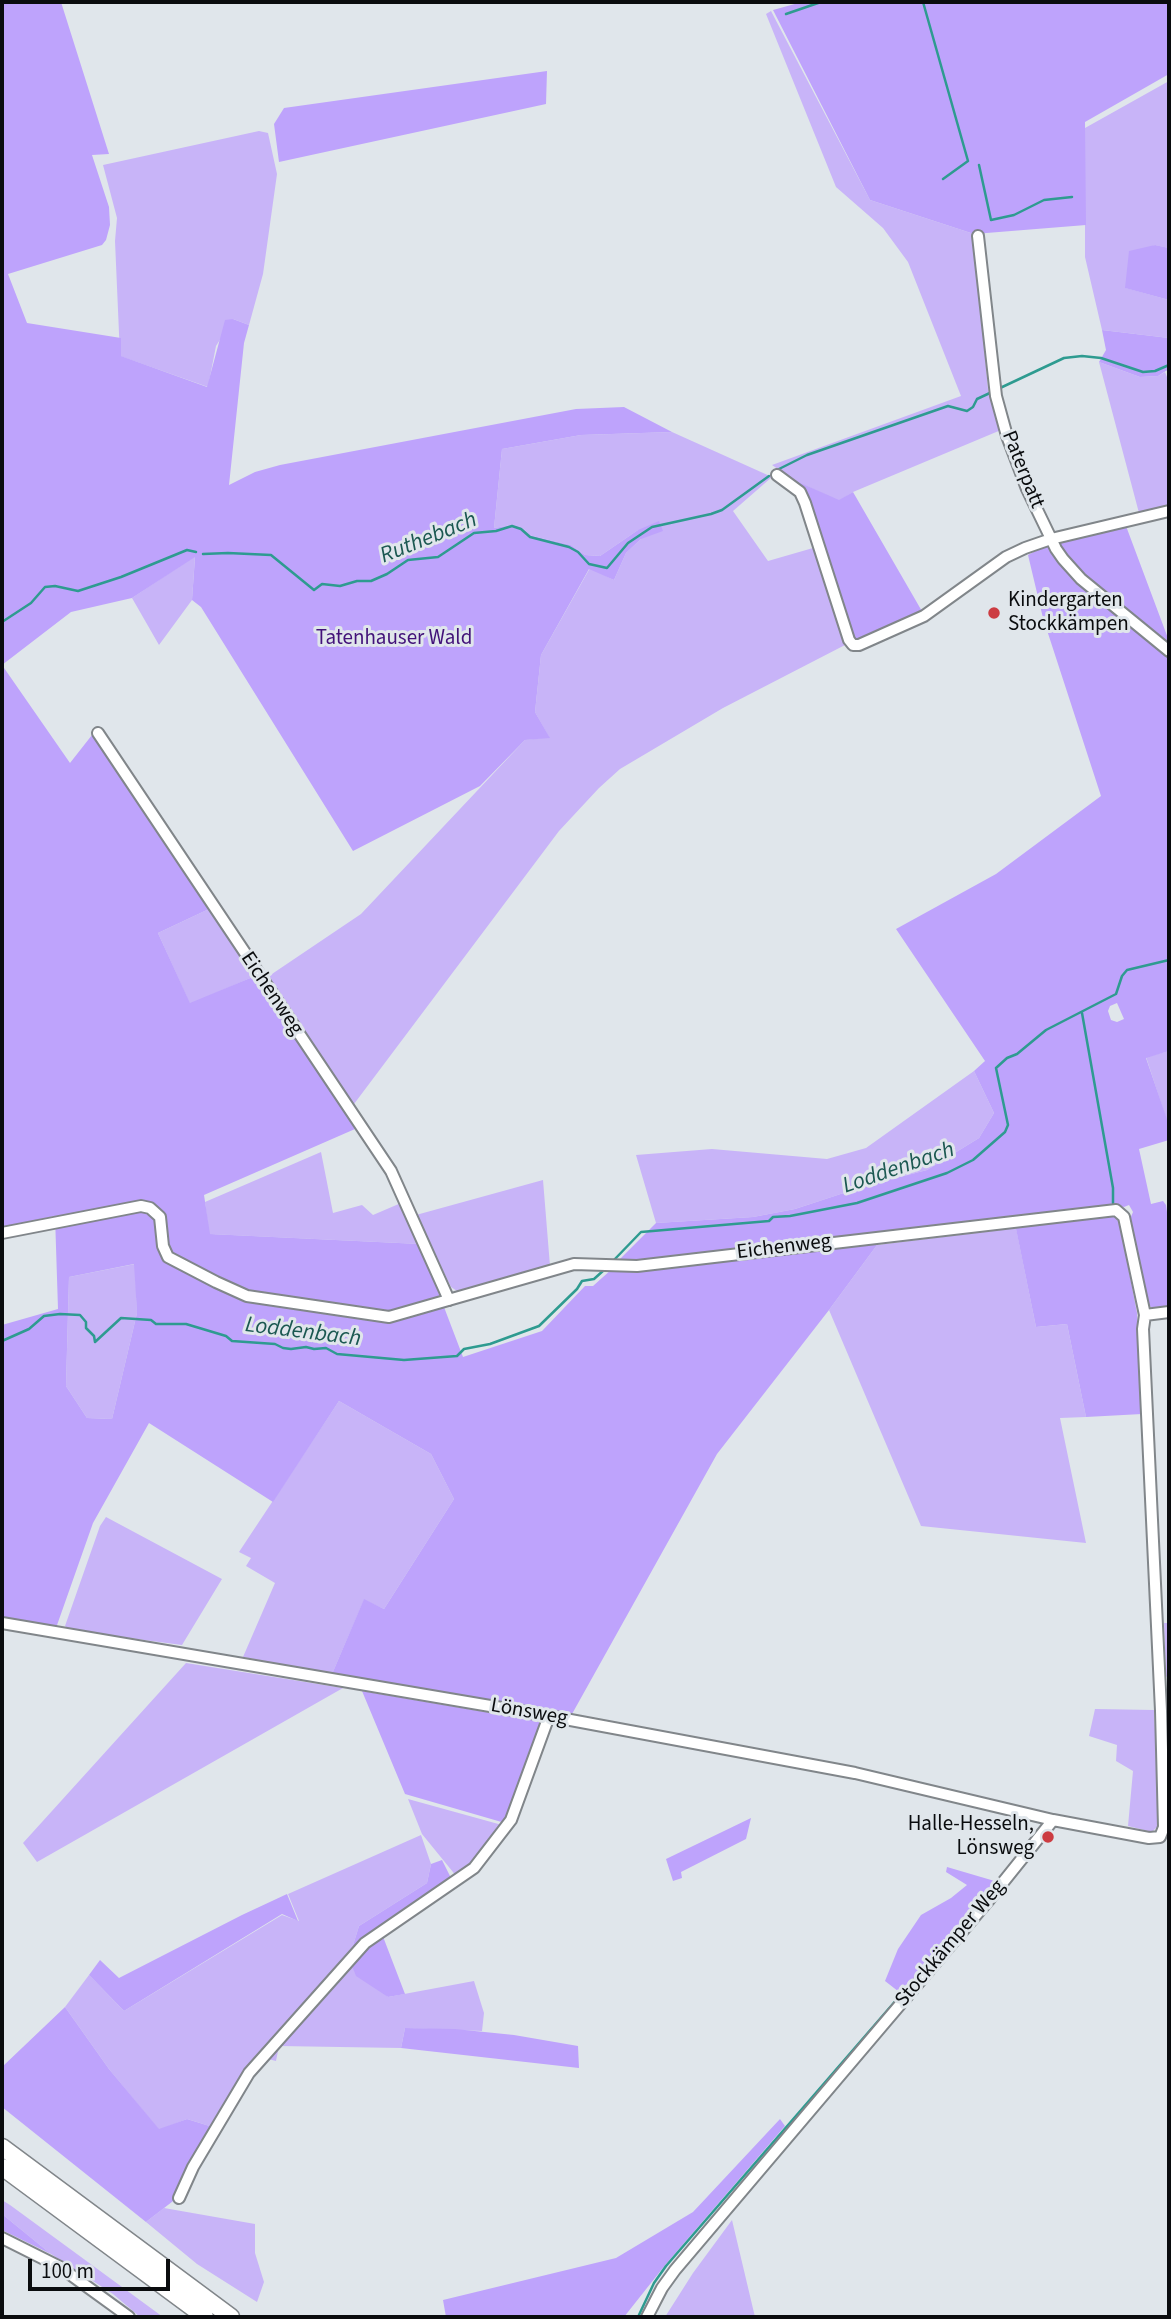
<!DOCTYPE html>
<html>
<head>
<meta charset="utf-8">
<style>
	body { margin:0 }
	#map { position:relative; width:1171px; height:2319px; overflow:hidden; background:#e0e6eb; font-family:"Source Sans 3",sans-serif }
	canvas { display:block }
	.frame { position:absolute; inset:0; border:4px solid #0a0c0e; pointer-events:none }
	.scale { position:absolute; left:28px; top:2259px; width:142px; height:32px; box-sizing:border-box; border:4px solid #0a0c0e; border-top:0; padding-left:9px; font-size:21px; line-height:24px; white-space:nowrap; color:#0a0c0e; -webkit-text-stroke:5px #e0e6eb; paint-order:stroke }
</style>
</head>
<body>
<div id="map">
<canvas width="1171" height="2319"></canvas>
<div class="frame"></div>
<div class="scale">100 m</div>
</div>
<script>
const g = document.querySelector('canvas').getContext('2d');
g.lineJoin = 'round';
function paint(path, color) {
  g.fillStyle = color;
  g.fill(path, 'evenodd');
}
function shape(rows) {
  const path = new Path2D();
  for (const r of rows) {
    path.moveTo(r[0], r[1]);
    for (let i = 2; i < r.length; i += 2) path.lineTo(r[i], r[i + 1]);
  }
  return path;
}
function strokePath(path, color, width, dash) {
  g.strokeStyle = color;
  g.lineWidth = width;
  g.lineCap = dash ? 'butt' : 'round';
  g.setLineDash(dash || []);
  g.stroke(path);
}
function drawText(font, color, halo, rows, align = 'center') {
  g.font = font + ' "Source Sans 3",sans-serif';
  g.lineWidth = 6;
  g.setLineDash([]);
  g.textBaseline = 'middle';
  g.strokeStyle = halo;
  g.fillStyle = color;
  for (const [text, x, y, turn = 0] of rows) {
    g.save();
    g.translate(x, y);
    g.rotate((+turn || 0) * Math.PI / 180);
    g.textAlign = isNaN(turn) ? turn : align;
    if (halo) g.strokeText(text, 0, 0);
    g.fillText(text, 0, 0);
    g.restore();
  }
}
paint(shape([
	[771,11,870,200,974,234,988,389,1001,430,853,492,839,501,794,480,772,465,961,396,908,262,883,228,836,187,766,14],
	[1169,81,1169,248,1154,245,1126,288,1169,300,1169,338,1102,330,1085,257,1085,128],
	[259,131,268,133,277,174,263,274,249,325,233,319,216,346,208,387,120,356,115,241,117,218,103,165],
	[1099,362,1140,377,1158,376,1165,372,1169,382,1169,508,1139,513],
	[672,432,772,477,733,511,768,561,813,548,845,645,723,708,620,769,599,788,559,831,351,1108,266,978,361,914,525,740,549,737,535,712,541,655,590,568,614,580,626,553,641,539,638,530,600,556,585,555,571,545,532,536,521,527,512,525,494,528,502,449,581,435],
	[195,556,192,600,159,645,132,598],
	[209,909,255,976,190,1004,158,933],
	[1169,1051,1169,1121,1167,1121,1146,1057],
	[974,1071,994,1113,979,1138,927,1170,865,1186,795,1209,753,1217,656,1223,636,1155,712,1149,827,1159,866,1148],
	[321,1152,333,1213,362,1205,373,1215,401,1203,420,1244,209,1234,205,1202],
	[543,1180,550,1266,460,1293,451,1287,416,1215],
	[1016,1228,1036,1327,1067,1324,1086,1417,1060,1418,1086,1543,921,1526,829,1310,877,1245],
	[135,1264,137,1313,112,1419,87,1418,66,1386,69,1277],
	[339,1401,431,1454,454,1499,384,1609,364,1600,332,1674,243,1657,275,1583,246,1566,251,1558,239,1552],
	[106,1517,222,1579,182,1645,69,1630,65,1626,100,1526],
	[1164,1623,1169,1623,1169,1675,1166,1677],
	[186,1663,343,1688,37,1862,23,1843],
	[1095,1709,1154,1710,1160,1824,1152,1832,1128,1826,1133,1771,1116,1761,1117,1745,1089,1736],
	[408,1799,502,1825,473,1866,457,1877,422,1834],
	[421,1835,431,1864,427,1883,359,1926,349,1958,248,2072,216,2128,187,2119,159,2130,109,2069,65,2007,89,1975,124,2011,282,1915,299,1921,288,1894],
	[350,1962,388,1997,474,1981,484,2013,482,2031,405,2028,401,2048,279,2046,276,2061,264,2058],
	[2,2200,10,2205,163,2317,140,2317,113,2294,51,2254,2,2214],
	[164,2208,255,2224,255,2253,264,2282,257,2302,197,2264,146,2222],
	[732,2220,755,2317,665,2317,693,2273]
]), '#c8b4f8');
paint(shape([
	[2,2,61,2,109,154,92,155,109,207,110,225,106,240,102,245,8,274,27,323,121,338,121,356,207,387,225,320,233,319,249,325,244,343,229,485,255,472,280,465,576,409,624,407,672,432,581,435,502,449,494,528,512,525,521,527,532,536,571,545,585,555,600,556,638,530,659,521,663,531,641,539,626,553,614,580,589,569,541,655,535,712,550,738,525,740,480,786,353,851,201,607,192,600,195,557,132,598,71,612,2,665,70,763,92,735,209,909,158,933,190,1003,255,976,355,1129,204,1195,210,1234,420,1244,463,1357,542,1331,585,1286,593,1286,612,1269,646,1270,877,1240,877,1245,829,1310,717,1454,572,1714,332,1674,364,1599,384,1609,454,1499,431,1454,339,1401,273,1502,149,1423,93,1523,56,1628,2,1618,2,1325,58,1309,55,1216,2,1227],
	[134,1264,137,1313,112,1419,87,1418,66,1386,69,1277],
	[802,2,1169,2,1169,74,1085,122,1086,225,974,234,870,200,773,10],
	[547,71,546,104,279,162,274,124,284,108],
	[1155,245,1169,248,1169,300,1125,288,1129,251],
	[1102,330,1169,338,1169,369,1158,376,1140,377,1099,362,1106,350],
	[794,480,839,500,853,492,923,613,859,641,851,636,812,505,805,490],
	[1126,526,1169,641,1169,1051,1146,1058,1169,1125,1169,1140,1139,1149,1151,1204,1163,1201,1166,1205,1169,1226,1169,1307,1156,1309,1149,1306,1144,1299,1130,1219,1133,1212,1129,1205,1124,1207,1113,1205,1014,1216,638,1262,618,1261,656,1223,753,1217,795,1209,865,1186,927,1170,979,1138,994,1113,974,1071,985,1061,896,929,996,874,1101,796,1043,618,1028,555,1045,546,1050,547,1060,542],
	[1117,1003,1124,1019,1117,1022,1111,1020,1108,1011,1110,1006],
	[1110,1215,1117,1219,1120,1225,1137,1313,1142,1414,1086,1417,1067,1324,1036,1327,1015,1224],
	[362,1691,544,1722,505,1823,405,1794],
	[751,1818,746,1839,681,1872,682,1878,673,1881,666,1859],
	[442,1860,451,1878,382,1934,405,1994,388,1997,356,1976,349,1958,359,1926,427,1883,431,1864],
	[947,1867,998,1882,903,1995,885,1981,898,1949,921,1915,951,1898,967,1885,946,1872],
	[287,1894,298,1921,282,1914,124,2011,89,1975,100,1960,119,1978,242,1915],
	[65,2007,109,2069,159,2129,187,2119,216,2128,177,2198,146,2222,2,2107,2,2067],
	[405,2028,455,2029,514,2035,578,2046,579,2068,401,2048],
	[780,2119,785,2126,666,2264,624,2317,446,2317,443,2300,616,2258,693,2212],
	[2,2214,51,2254,2,2230]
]), '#bea3fc');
strokePath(shape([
	[923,2,968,161,943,179],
	[786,14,821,2],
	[979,165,991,220,1014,215,1044,200,1072,197],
	[998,389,1064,358,1082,356,1101,358,1143,372,1155,371,1169,365],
	[777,470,807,455,948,406,967,411,973,407,977,399,992,392],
	[203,554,228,553,271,555,314,590,322,584,340,586,357,581,371,581,387,574,408,560,438,557,474,533,496,531,512,526,521,529,530,537,569,547,578,552,589,564,607,568,628,543,652,527,711,514,722,510,769,476],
	[2,622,31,603,45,587,55,586,78,591,121,577,187,550,196,552],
	[1082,1013,1113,1188,1113,1203],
	[613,1261,641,1232,769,1221,773,1217,790,1216,857,1203,947,1173,973,1160,1005,1132,1008,1125,996,1068,1007,1058,1017,1054,1046,1030,1116,994,1122,976,1127,970,1169,960],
	[2,1341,29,1329,44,1316,60,1314,80,1315,86,1322,86,1328,94,1336,95,1342,121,1318,151,1320,156,1324,186,1324,226,1336,232,1341,275,1344,283,1348,291,1349,306,1347,314,1349,326,1348,337,1354,404,1360,457,1356,464,1349,490,1344,539,1326,577,1289,582,1281,594,1279,604,1270],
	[638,2317,654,2283,666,2266,898,1998]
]), '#2e9b90', 2.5);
const minor = shape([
	[978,236,996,396,1007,436,1027,489,1056,549,1063,559,1081,579,1169,651],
	[777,475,800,492,805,503,849,640,853,645,859,645,924,616,1006,557,1025,548,1051,539,1169,511],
	[98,733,391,1171,449,1300],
	[2,1233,141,1206,150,1208,160,1217,163,1246,168,1257,216,1282,247,1296,389,1317,574,1264,637,1266,1116,1210,1124,1217,1145,1315,1143,1329,1161,1711,1164,1827,1160,1837,1149,1838,1053,1820,855,1773,549,1716,2,1623],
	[1145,1315,1169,1312],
	[179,2198,193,2167,249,2073,365,1943,474,1868,511,1820,549,1716],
	[2,2238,60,2267,129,2317],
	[647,2317,662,2288,675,2270,988,1901,1053,1820]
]);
const highway = shape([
	[2,2147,231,2317],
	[2,2167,205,2317]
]);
strokePath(minor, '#81868a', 14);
strokePath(highway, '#81868a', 19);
strokePath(minor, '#fff', 10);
strokePath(highway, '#fff', 16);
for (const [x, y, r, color] of [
	[994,613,7,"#cc3c42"],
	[1048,1837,7,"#cc3c42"]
]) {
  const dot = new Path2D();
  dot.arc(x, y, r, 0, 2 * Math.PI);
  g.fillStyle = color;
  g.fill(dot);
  strokePath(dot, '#e0e6eb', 2.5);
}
drawText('21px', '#0a0c0e', '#e0e6eb', [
	["Paterpatt",1022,470,68],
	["Eichenweg",271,994,56],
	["Eichenweg",784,1248,-7],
	["Lönsweg",529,1713,10],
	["Stockkämper Weg",951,1944,-50]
]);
drawText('21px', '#0a0c0e', '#e0e6eb', [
	["Kindergarten",1008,601],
	["Stockkämpen",1008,625],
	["Halle-Hesseln,",1034,1825,"right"],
	["Lönsweg",1034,1849,"right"]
], 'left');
drawText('21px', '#421279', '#e0e6eb', [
	["Tatenhauser Wald",394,639]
]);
drawText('italic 23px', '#1b5851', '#e0e6eb', [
	["Ruthebach",429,539,-22],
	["Loddenbach",899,1169,-19],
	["Loddenbach",303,1333,7]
]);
</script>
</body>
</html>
